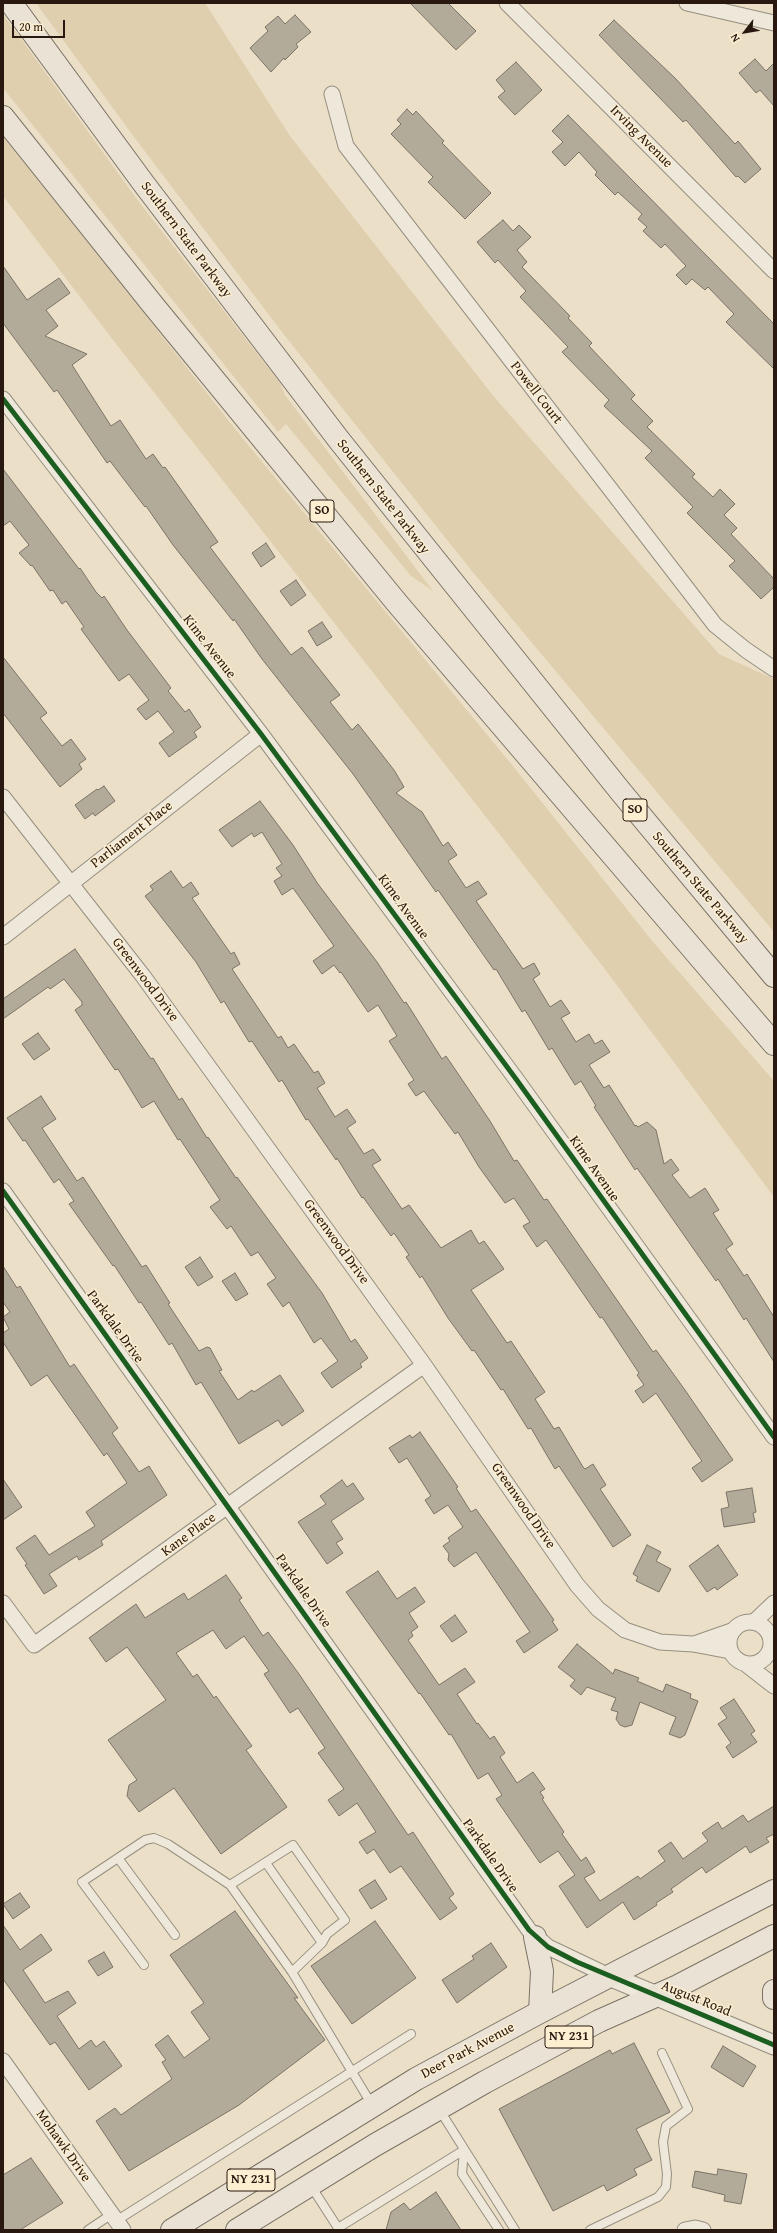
<!DOCTYPE html>
<html>
<head>
<meta charset="utf-8">
<style>
	body { margin:0 }
	#map { position:relative; width:777px; height:2233px; overflow:hidden; background:#ebdfc7; font-family:"Gentium Book Plus",serif }
	canvas { display:block }
	.frame { position:absolute; inset:0; border:4px solid #28180f; pointer-events:none }
	.north { position:absolute; left:725px; top:12px; width:40px; height:40px; -webkit-text-stroke:3px #fceed1; paint-order:stroke; rotate:239deg; font-size:11px; font-weight:700; line-height:16px; text-align:center; color:#28180f }
	.north::after { content:''; display:block; margin:auto; width:14px; height:18px; background:#28180f; clip-path:polygon(50% 0,100% 100%,50% 72%,0 100%) }
	.scale { position:absolute; left:12px; top:20px; width:53px; height:18px; box-sizing:border-box; border:2px solid #28180f; border-top:0; padding-left:5px; font-size:12px; line-height:14px; white-space:nowrap; color:#28180f; -webkit-text-stroke:3px #fceed1; paint-order:stroke }
</style>
</head>
<body>
<div id="map">
<canvas width="777" height="2233"></canvas>
<div class="frame"></div>
<div class="north">N</div>
<div class="scale">20 m</div>
</div>
<script>
const g = document.querySelector('canvas').getContext('2d');
g.lineJoin = 'round';
function paint(path, color) {
  g.fillStyle = color;
  g.fill(path, 'evenodd');
}
function shape(rows) {
  const path = new Path2D();
  for (const r of rows) {
    if (r.length === 3) {
      path.moveTo(r[0] + r[2], r[1]);
      path.arc(r[0], r[1], r[2], 0, 2 * Math.PI);
      continue;
    }
    path.moveTo(r[0], r[1]);
    for (let i = 2; i < r.length; i += 2) path.lineTo(r[i], r[i + 1]);
  }
  return path;
}
function strokePath(path, color, width, dash) {
  g.strokeStyle = color;
  g.lineWidth = width;
  g.lineCap = dash ? 'butt' : 'round';
  g.setLineDash(dash || []);
  g.stroke(path);
}
function drawText(font, color, halo, rows, align = 'center') {
  g.font = font + ' "Gentium Book Plus",serif';
  g.lineWidth = 3;
  g.setLineDash([]);
  g.textBaseline = 'middle';
  g.strokeStyle = halo;
  g.fillStyle = color;
  for (const [text, x, y, turn = 0] of rows) {
    g.save();
    g.translate(x, y);
    g.rotate((+turn || 0) * Math.PI / 180);
    g.textAlign = isNaN(turn) ? turn : align;
    if (halo) g.strokeText(text, 0, 0);
    g.fillText(text, 0, 0);
    g.restore();
  }
}
paint(shape([
	[36,3,205,3,290,136,495,398,719,654,774,679,774,932,471,570,285,336,137,141],
	[3,14,136,198,280,383,285,395,433,591,411,576,286,424,278,432,3,88],
	[3,135,244,440,517,771,653,942,774,1081,774,1197,604,968,113,340,3,196]
]), '#dfcfaf');
const building = shape([
	[410,3,448,3,476,31,456,50,410,3],
	[295,15,311,32,296,44,298,47,285,60,284,58,271,72,250,48,268,31,265,27,278,16,285,24,295,15],
	[614,20,676,79,735,144,738,141,761,169,745,183,738,176,736,177,686,120,683,122,599,35,614,20],
	[755,59,766,71,774,63,774,106,760,90,756,93,739,73,755,59],
	[516,62,542,90,515,115,498,97,505,91,496,80,516,62],
	[407,109,413,115,416,111,444,141,442,143,491,193,465,219,428,182,433,177,391,134,401,124,397,120,407,109],
	[568,115,774,324,774,369,726,322,734,314,708,287,705,290,692,279,686,285,676,275,686,266,665,244,661,248,643,231,647,227,638,219,642,214,618,192,615,195,595,175,597,172,579,152,565,166,552,152,563,142,552,131,568,115],
	[503,220,513,231,519,225,531,237,517,250,527,262,522,267,570,316,568,318,592,343,589,346,635,395,631,399,653,421,647,427,695,474,692,477,713,497,720,489,735,504,724,515,737,528,731,534,774,579,774,587,761,599,729,566,735,561,687,513,693,507,645,458,652,451,604,406,609,400,562,352,568,347,520,297,526,291,498,260,495,263,477,242,503,220],
	[3,266,27,300,59,278,70,293,46,310,58,326,45,336,87,354,72,365,111,426,120,420,146,459,153,454,163,468,165,467,218,542,210,547,291,655,302,647,340,695,330,702,352,730,358,724,394,770,404,787,396,793,422,812,443,846,448,842,457,855,448,861,466,888,478,881,487,894,476,901,523,969,534,963,540,974,533,979,550,1007,561,1000,570,1013,561,1018,576,1042,589,1034,595,1044,602,1040,610,1052,589,1065,604,1088,609,1085,635,1126,636,1125,638,1127,647,1122,656,1130,664,1164,671,1159,679,1170,672,1175,690,1198,705,1188,719,1210,713,1213,733,1244,726,1249,744,1276,747,1274,774,1317,774,1362,746,1318,744,1320,718,1279,716,1281,637,1168,635,1170,594,1107,596,1106,581,1081,575,1085,552,1048,549,1050,525,1010,522,1012,496,969,494,970,438,890,436,892,353,774,262,659,234,619,233,621,173,545,146,506,145,507,110,461,107,463,57,390,54,392,3,323,3,266],
	[3,469,79,569,80,568,96,592,102,598,104,596,127,630,171,688,168,691,185,712,189,709,201,727,194,732,197,737,169,757,159,743,174,732,158,711,146,720,137,709,149,700,129,674,119,681,81,629,84,627,66,601,62,604,53,590,50,591,32,565,31,566,19,553,29,545,10,521,3,526,3,469],
	[266,543,275,557,261,567,252,553,266,543],
	[296,580,306,595,291,606,280,591,296,580],
	[322,622,332,637,317,646,308,631,322,622],
	[3,657,47,713,40,718,62,746,71,739,86,759,79,764,82,769,60,787,3,713,3,657],
	[104,786,115,801,95,816,93,813,85,819,75,805,97,789,98,790,104,786],
	[260,801,293,845,318,884,377,962,404,1003,406,1002,442,1059,446,1056,490,1121,514,1161,517,1160,544,1200,547,1199,653,1352,656,1350,685,1390,733,1460,702,1482,692,1468,702,1461,691,1445,656,1393,643,1403,635,1391,644,1385,637,1375,639,1373,602,1317,600,1318,546,1240,537,1247,523,1226,530,1222,514,1198,505,1203,479,1167,458,1132,455,1134,424,1091,416,1096,408,1084,414,1080,389,1041,397,1036,378,1005,368,1012,341,972,340,973,334,965,322,974,313,961,334,946,293,888,282,895,274,881,282,876,276,868,282,864,262,832,254,837,252,833,232,847,219,830,260,801],
	[171,871,183,888,191,882,199,894,192,898,231,954,234,952,240,964,232,969,278,1038,281,1036,288,1048,294,1044,314,1073,318,1071,325,1083,317,1088,335,1117,347,1109,356,1122,347,1128,364,1154,373,1149,381,1160,372,1165,402,1209,409,1205,441,1248,471,1230,479,1244,484,1241,504,1269,471,1290,507,1343,511,1341,545,1392,535,1399,554,1429,559,1427,583,1467,585,1469,593,1464,606,1485,600,1489,631,1535,613,1547,559,1466,555,1469,531,1428,528,1429,503,1389,501,1390,474,1350,472,1351,448,1318,422,1276,420,1278,406,1257,409,1255,394,1233,391,1236,363,1197,362,1198,337,1158,336,1160,308,1119,306,1120,282,1080,279,1082,252,1041,249,1042,224,1001,221,1003,196,962,145,896,153,890,150,886,171,871],
	[75,949,151,1059,153,1058,179,1100,182,1098,207,1138,208,1137,236,1178,237,1177,322,1293,351,1342,355,1339,368,1358,360,1364,362,1367,332,1388,321,1373,338,1361,321,1338,314,1343,289,1302,283,1307,267,1284,276,1278,258,1252,251,1256,231,1226,227,1229,210,1207,220,1200,180,1139,178,1140,154,1101,142,1108,118,1069,115,1070,75,1010,82,1005,82,1002,64,979,50,989,48,987,3,1019,3,999,75,949],
	[38,1033,50,1049,34,1060,22,1044,38,1033],
	[41,1096,56,1119,42,1128,77,1181,83,1177,142,1267,146,1265,170,1303,168,1304,199,1351,207,1347,210,1348,222,1370,219,1371,238,1400,252,1390,254,1392,280,1375,304,1411,282,1426,278,1420,239,1444,201,1382,196,1385,172,1343,169,1345,141,1302,139,1303,114,1265,113,1266,69,1204,74,1201,59,1179,54,1183,25,1140,23,1141,7,1118,41,1096],
	[200,1257,213,1277,198,1286,185,1267,200,1257],
	[3,1266,17,1288,20,1286,70,1367,74,1364,118,1428,112,1433,139,1472,149,1466,167,1495,101,1541,103,1545,79,1560,77,1556,49,1574,57,1586,44,1594,25,1565,27,1564,16,1548,35,1535,49,1555,95,1526,86,1512,127,1483,107,1453,104,1456,47,1375,31,1386,3,1342,3,1333,9,1329,3,1317,10,1312,3,1302,3,1266],
	[235,1273,248,1294,236,1301,222,1281,235,1273],
	[420,1432,458,1487,456,1488,471,1512,476,1509,554,1620,552,1621,558,1630,524,1653,516,1641,530,1632,476,1552,454,1567,448,1560,449,1554,443,1546,450,1541,448,1538,463,1527,448,1505,434,1514,425,1500,431,1496,407,1458,399,1463,389,1448,410,1435,412,1438,420,1432],
	[3,1479,22,1507,3,1520,3,1479],
	[342,1480,347,1487,353,1483,364,1499,331,1521,343,1539,336,1543,343,1553,327,1564,298,1522,326,1504,320,1496,342,1480],
	[752,1488,756,1512,753,1513,755,1522,724,1527,721,1509,729,1507,726,1492,752,1488],
	[647,1545,661,1552,656,1561,671,1569,659,1592,636,1581,638,1577,633,1574,647,1545],
	[718,1545,738,1575,717,1590,715,1587,707,1592,689,1566,718,1545],
	[378,1571,397,1599,415,1587,425,1602,409,1613,418,1627,411,1632,413,1636,408,1640,439,1685,465,1668,475,1682,457,1694,477,1724,478,1723,490,1739,494,1736,505,1753,500,1757,517,1783,533,1772,545,1789,540,1792,544,1798,542,1799,564,1832,562,1834,581,1861,586,1857,595,1872,584,1878,600,1901,638,1876,640,1879,665,1861,658,1851,671,1842,683,1859,708,1841,702,1833,718,1822,722,1829,743,1815,748,1822,774,1806,774,1834,766,1838,769,1842,750,1853,746,1846,706,1873,702,1867,671,1889,673,1892,656,1903,657,1905,634,1920,623,1902,587,1928,559,1886,575,1875,558,1851,540,1863,496,1799,502,1795,488,1773,478,1779,451,1734,449,1735,420,1693,419,1694,346,1592,378,1571],
	[226,1575,242,1598,239,1600,263,1636,268,1632,299,1674,408,1835,413,1832,454,1894,449,1898,457,1908,440,1920,401,1866,390,1873,374,1849,367,1854,359,1842,376,1832,357,1803,339,1816,328,1800,344,1789,318,1753,325,1748,298,1708,290,1713,264,1674,269,1671,244,1636,226,1649,213,1630,176,1653,193,1677,197,1674,214,1698,216,1696,252,1746,246,1750,287,1807,221,1854,174,1788,139,1812,127,1796,129,1785,137,1780,108,1740,166,1700,127,1647,106,1662,89,1638,136,1604,145,1618,184,1593,188,1600,226,1575],
	[455,1615,467,1632,452,1642,440,1626,455,1615],
	[577,1644,613,1674,615,1669,639,1678,637,1681,663,1692,666,1684,691,1694,690,1698,698,1701,685,1735,680,1738,669,1734,676,1717,640,1702,632,1725,625,1727,620,1725,616,1719,618,1712,611,1710,616,1698,587,1687,581,1695,570,1686,575,1680,558,1667,577,1644],
	[734,1699,755,1731,751,1734,757,1742,733,1758,726,1747,731,1743,718,1724,727,1718,720,1708,734,1699],
	[375,1880,387,1899,371,1909,359,1890,375,1880],
	[20,1893,30,1907,13,1919,3,1904,20,1893],
	[235,1911,298,1998,294,1998,325,2040,239,2105,129,2171,96,2121,115,2108,121,2115,172,2079,162,2062,166,2060,155,2045,168,2035,184,2058,210,2039,191,2012,204,2003,170,1955,235,1911],
	[375,1921,416,1978,352,2024,311,1966,375,1921],
	[3,1925,20,1950,41,1934,52,1950,23,1970,45,2003,68,1991,76,2003,57,2016,79,2049,91,2040,96,2047,104,2041,122,2066,89,2090,55,2042,50,2045,3,1979,3,1925],
	[491,1943,507,1967,457,2003,442,1980,474,1959,472,1956,491,1943],
	[104,1952,113,1967,98,1976,88,1961,104,1952],
	[634,2043,670,2112,636,2129,652,2160,634,2169,637,2175,607,2191,604,2185,553,2211,499,2109,610,2050,612,2054,634,2043],
	[723,2046,756,2066,743,2087,711,2067,723,2046],
	[31,2158,63,2203,20,2230,3,2230,3,2175,31,2158],
	[718,2169,747,2174,741,2204,724,2201,725,2195,692,2187,695,2171,717,2175,718,2169],
	[436,2192,461,2230,386,2230,391,2212,404,2203,410,2210,436,2192]
]);
paint(building, '#b3ab9a');
strokePath(building, '#7b7366', 1);
const service = shape([
	[118,1858,175,1935],
	[266,1863,322,1943],
	[230,1885,293,1845,345,1920,327,1934,322,1943,292,1972],
	[144,1965,82,1882,145,1840,154,1838,168,1844,230,1885,292,1972,372,2105],
	[439,2109,515,2230],
	[464,2150,462,2174,499,2230],
	[311,2186,338,2228,464,2150],
	[116,2221,411,2034],
	[88,2230,112,2214],
	[590,2230,658,2197,666,2187,667,2174,663,2142,666,2126,688,2109,662,2053]
]);
const minor = shape([
	[507,3,774,271],
	[687,3,774,23],
	[332,94,346,146,715,625,746,650,774,669],
	[3,399,261,734,516,1079,774,1437],
	[3,797,143,976,424,1365,577,1585,598,1609,625,1630,660,1642,693,1644,730,1651],
	[3,937,261,734],
	[3,1191,529,1930,548,1947,609,1976],
	[3,1603,34,1645,424,1365],
	[750,1643,21],
	[754,1622,774,1603],
	[694,1644,734,1630],
	[747,1665,774,1686],
	[3,2061,123,2230],
	[685,2230,695,2228,703,2230]
]);
const tertiary = shape([
	[609,1976,774,2045]
]);
const primary = shape([
	[535,1937,542,1971,540,2012],
	[774,1991,774,1998],
	[172,2230,416,2079,540,2012,774,1891],
	[237,2230,375,2145,485,2082,599,2021,678,1986,774,1936]
]);
const motorway = shape([
	[11,3,144,184,339,440,621,792,774,976],
	[3,117,153,305,397,603,774,1044]
]);
strokePath(service, '#968e7f', 10);
strokePath(minor, '#968e7f', 17);
strokePath(tertiary, '#968e7f', 21);
strokePath(primary, '#7b7366', 24);
strokePath(motorway, '#7b7366', 24);
strokePath(service, '#eee8db', 8);
strokePath(minor, '#eee8db', 15);
strokePath(tertiary, '#eee8db', 19);
strokePath(primary, '#eae3d5', 22);
strokePath(motorway, '#eae3d5', 22);
strokePath(shape([
	[3,399,261,734,516,1079,774,1437],
	[3,1191,529,1930,548,1947,577,1962,774,2045]
]), '#1b5e20', 5);
for (const [x, y, w] of [
	[322,511,24],
	[635,810,24],
	[569,2037,48],
	[251,2180,48]
]) {
  const box = new Path2D();
  box.roundRect(x - w / 2, y - 11, w, 22, 3);
  g.fillStyle = '#fceed1';
  g.fill(box);
  strokePath(box, '#28180f', 1);
}
drawText('bold 13px', '#28180f', null, [
	["SO",322,511],
	["SO",635,810],
	["NY 231",569,2037],
	["NY 231",251,2180]
]);
drawText('14px', '#28180f', '#fceed1', [
	["Irving Avenue",641,137,45],
	["Southern State Parkway",186,240,53],
	["Powell Court",536,393,52],
	["Southern State Parkway",383,497,52],
	["Kime Avenue",209,647,52],
	["Parliament Place",132,835,-38],
	["Southern State Parkway",700,888,50],
	["Kime Avenue",403,907,54],
	["Greenwood Drive",145,980,53],
	["Kime Avenue",594,1169,55],
	["Greenwood Drive",336,1242,54],
	["Parkdale Drive",115,1327,54],
	["Greenwood Drive",523,1506,55],
	["Kane Place",189,1535,-36],
	["Parkdale Drive",303,1591,55],
	["Parkdale Drive",490,1856,55],
	["August Road",696,1999,22],
	["Deer Park Avenue",468,2051,-28],
	["Mohawk Drive",63,2146,55]
]);
</script>
</body>
</html>
